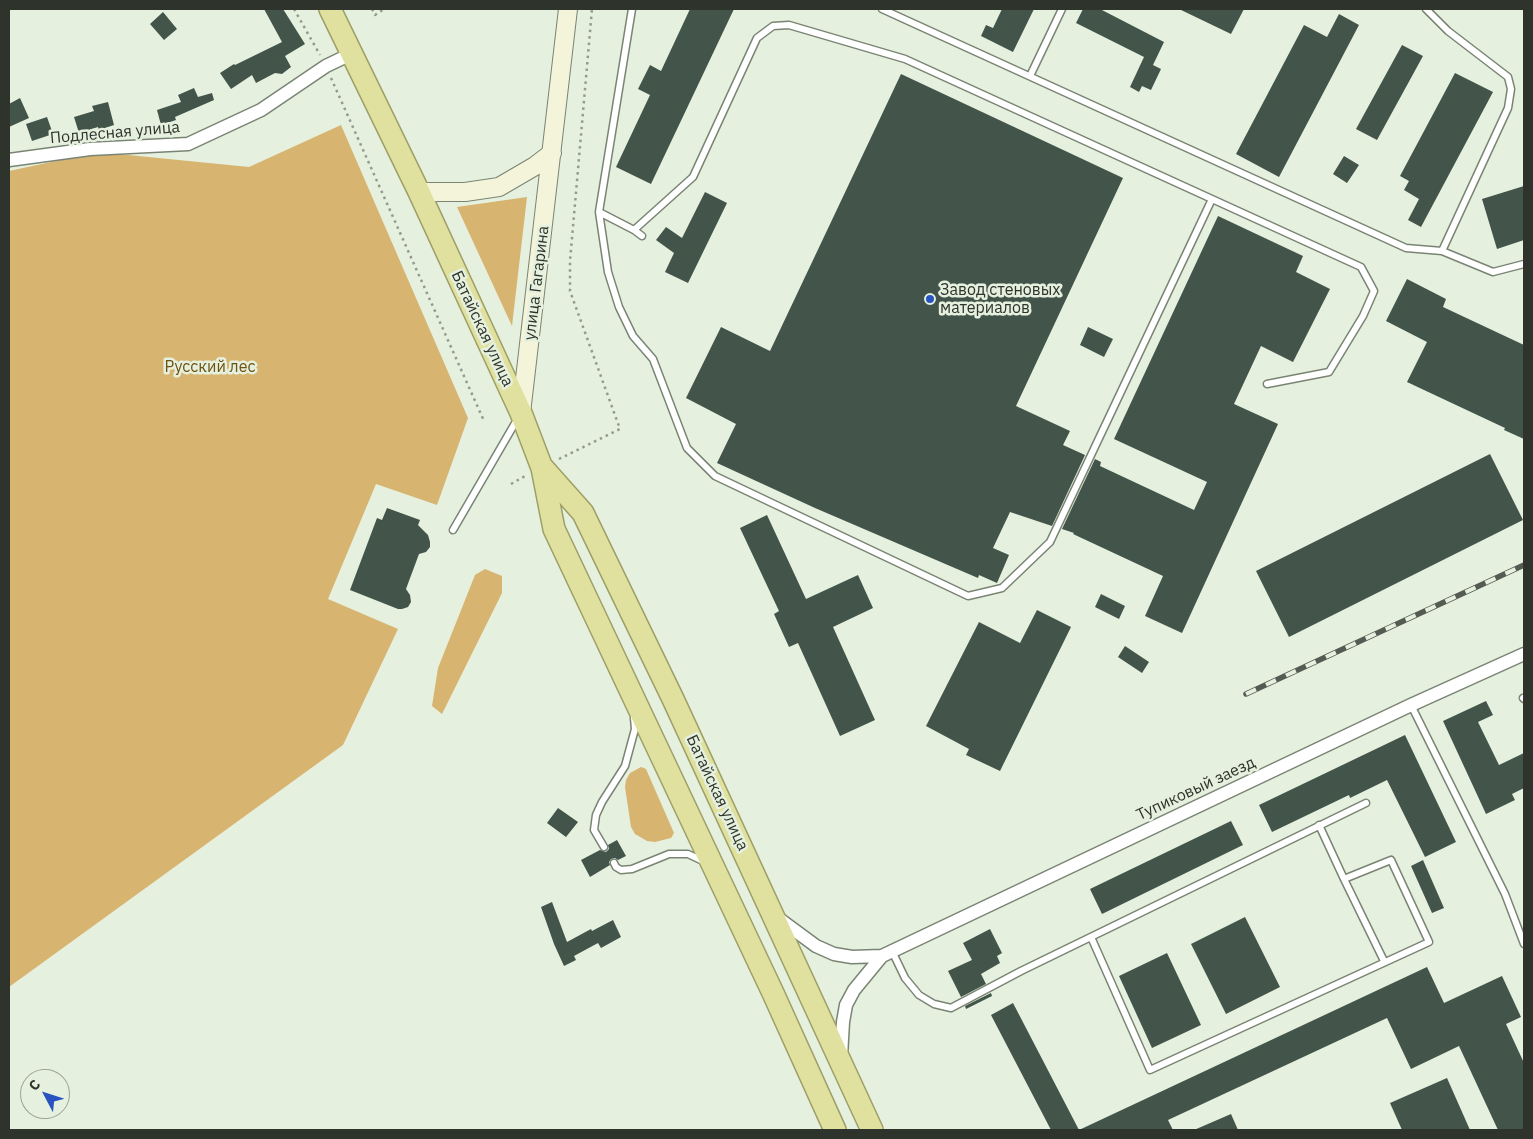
<!DOCTYPE html>
<html>
<head>
<meta charset="utf-8">
<style>
	body { margin:0 }
	#map { position:relative; width:1533px; height:1139px; overflow:hidden; background:#e5f0de; font-family:"IBM Plex Sans",sans-serif }
	canvas { display:block }
	.frame { position:absolute; inset:0; border:10px solid #2e332c; pointer-events:none }
	.north { position:absolute; left:20px; top:1069px; width:50px; height:50px; box-sizing:border-box; background:#e5f0de; border:1px solid #9ca497; border-radius:50%; rotate:310deg; font-size:14px; font-weight:700; line-height:20px; text-align:center; color:#2e332c }
	.north::after { content:''; display:block; margin:auto; width:18px; height:22px; background:#2a53c2; clip-path:polygon(50% 0,100% 100%,50% 72%,0 100%) }
</style>
</head>
<body>
<div id="map">
<canvas width="1533" height="1139"></canvas>
<div class="frame"></div>
<div class="north">С</div>
</div>
<script>
const g = document.querySelector('canvas').getContext('2d');
g.lineJoin = 'round';
function paint(path, color) {
  g.fillStyle = color;
  g.fill(path, 'evenodd');
}
function shape(rows) {
  const path = new Path2D();
  for (const r of rows) {
    path.moveTo(r[0], r[1]);
    for (let i = 2; i < r.length; i += 2) path.lineTo(r[i], r[i + 1]);
  }
  return path;
}
function strokePath(path, color, width, dash) {
  g.strokeStyle = color;
  g.lineWidth = width;
  g.lineCap = dash ? 'butt' : 'round';
  g.setLineDash(dash || []);
  g.stroke(path);
}
function drawText(font, color, halo, rows, align = 'center') {
  g.font = font + ' "IBM Plex Sans",sans-serif';
  g.lineWidth = 5;
  g.setLineDash([]);
  g.textBaseline = 'middle';
  g.strokeStyle = halo;
  g.fillStyle = color;
  for (const [text, x, y, turn = 0] of rows) {
    g.save();
    g.translate(x, y);
    g.rotate((+turn || 0) * Math.PI / 180);
    g.textAlign = isNaN(turn) ? turn : align;
    if (halo) g.strokeText(text, 0, 0);
    g.fillText(text, 0, 0);
    g.restore();
  }
}
paint(shape([
	[341,125,468,418,437,505,376,484,328,599,398,629,343,745,9,987,9,171,98,152,249,167],
	[527,197,512,326,457,207],
	[485,569,502,576,502,593,442,714,432,706,438,668,475,575],
	[641,767,646,769,674,833,671,838,655,842,647,841,635,834,631,827,625,787,626,780,630,773]
]), '#d8b471');
paint(shape([
	[264,9,283,9,305,44,285,56,291,67,282,74,275,73,256,83,252,75,231,89,220,73,234,64,235,65,282,42],
	[690,9,734,9,651,184,616,167,650,95,638,89,650,65,661,71],
	[1002,9,1034,9,1013,52,981,36,986,25,993,28],
	[1083,9,1100,9,1164,42,1153,65,1161,69,1151,90,1142,86,1139,92,1130,87,1144,57,1076,23],
	[1179,9,1244,9,1231,34],
	[163,12,177,29,164,40,150,24],
	[1339,14,1359,25,1279,177,1236,154,1304,25,1327,37],
	[1402,45,1423,56,1377,140,1356,129],
	[1455,73,1493,92,1421,227,1408,220,1419,199,1404,190,1409,181,1400,176],
	[901,74,1123,178,1016,406,1070,431,1063,445,1085,455,1052,526,1010,512,993,548,1009,555,997,583,979,575,978,578,815,508,717,463,736,424,686,398,721,327,770,351],
	[194,88,198,97,212,93,214,100,175,117,176,120,161,125,157,110,181,102,178,95],
	[20,98,29,118,9,127,9,104],
	[108,102,114,125,99,130,98,127,79,133,74,117,94,111,92,106],
	[47,117,53,134,32,141,26,124],
	[1344,156,1359,165,1347,183,1333,174],
	[1524,186,1524,240,1497,249,1482,199],
	[705,192,727,203,688,283,665,272,674,253,656,240,666,227,682,238],
	[1218,216,1303,256,1296,272,1330,289,1293,362,1261,346,1234,404,1278,424,1182,633,1145,616,1163,576,1073,534,1074,533,1062,529,1095,459,1101,462,1100,466,1194,510,1207,482,1114,439],
	[1407,279,1446,299,1443,307,1524,345,1524,439,1504,430,1505,428,1407,382,1427,342,1386,321],
	[1088,327,1113,339,1104,357,1080,345],
	[1490,454,1523,520,1289,637,1256,571],
	[387,508,420,520,418,525,428,535,430,542,430,547,426,552,419,554,406,589,410,595,411,602,408,607,402,609,398,609,350,590,377,518,382,520],
	[767,515,806,599,858,575,873,608,833,627,875,720,840,736,798,643,789,647,774,614,779,611,740,528],
	[1101,594,1125,606,1119,619,1095,607],
	[1037,610,1071,627,1000,771,966,755,969,749,926,726,979,622,1020,643],
	[1125,646,1149,662,1142,673,1118,657],
	[1486,701,1493,715,1478,722,1499,765,1524,753,1524,788,1512,794,1515,800,1486,814,1443,721],
	[1405,735,1456,842,1425,857,1387,780,1350,798,1349,795,1272,832,1259,805],
	[558,808,578,822,566,837,547,823],
	[1231,821,1243,845,1102,914,1090,889],
	[617,840,626,856,618,860,615,858,611,859,609,862,610,865,590,877,581,860,600,850,606,852,609,849,608,845],
	[1423,860,1444,908,1432,913,1411,866],
	[552,902,567,942,591,929,592,931,613,920,621,937,601,948,598,943,574,956,576,960,564,966,554,944,541,907],
	[1245,917,1280,987,1226,1014,1191,944],
	[990,929,1002,953,997,956,1000,963,981,974,986,984,961,997,948,971,972,960,963,943],
	[1167,953,1201,1025,1152,1048,1119,976],
	[1427,967,1444,1003,1502,976,1521,1017,1506,1024,1524,1063,1524,1130,1498,1130,1459,1046,1411,1069,1387,1018,1168,1120,1173,1130,1079,1130],
	[991,993,992,996,966,1009,965,1006],
	[1013,1003,1079,1130,1051,1130,991,1015],
	[1447,1078,1470,1130,1402,1130,1390,1103],
	[1231,1114,1238,1130,1194,1130]
]), '#43544a');
const service = shape([
	[632,9,599,212,634,230,642,236],
	[882,9,1406,248,1442,251,1508,108,1511,89,1508,77,1448,31,1426,9],
	[1030,76,1062,9],
	[599,212,608,272,619,307,633,336,653,359,687,448,715,476,968,596,1002,588,1050,542,1212,199],
	[634,230,693,177,757,38,773,26,789,25,905,59,1361,267,1374,291,1363,316,1329,372,1267,384],
	[1442,251,1493,272,1524,264],
	[453,530,518,418],
	[1523,698,1524,699],
	[1411,705,1505,894,1524,944],
	[604,847,594,830,596,815,602,802,625,766,635,729,634,718],
	[614,863,616,867,621,870,632,869,669,854,688,854,705,862],
	[1344,879,1384,961],
	[1091,937,1150,1070,1429,942,1391,860,1344,879,1319,825],
	[892,951,905,978,919,995,934,1004,951,1008,1021,971,1366,803]
]);
const minor = shape([
	[9,160,90,149,188,144,261,110,326,66,351,54],
	[778,918,816,946,834,954,852,957,882,956,1411,705,1524,654],
	[841,1056,843,1022,846,1005,854,990,882,956]
]);
const secondary = shape([
	[419,192,465,192,499,187,535,166,552,153],
	[521,413,568,9]
]);
const trunk = shape([
	[330,9,419,192,521,413,542,468,554,529,773,993,835,1130],
	[543,468,583,513,673,699,872,1130]
]);
strokePath(service, '#7a8474', 9);
strokePath(minor, '#7a8474', 15);
strokePath(secondary, '#7a8474', 20);
strokePath(trunk, '#9d9f67', 24);
strokePath(shape([
	[294,9,320,55],
	[372,9,375,15,384,9],
	[331,78,484,421],
	[559,459,620,429,570,291,570,261,592,9],
	[511,484,525,476]
]), '#939b8e', 2.5, [2.5, 4]);
strokePath(service, '#fff', 6);
strokePath(minor, '#fff', 12);
strokePath(secondary, '#f4f4db', 18);
strokePath(trunk, '#e0e09f', 21);
const rail = shape([
	[1246,694,1524,565]
]);
strokePath(rail, '#555b52', 5.5);
strokePath(rail, '#e5f0de', 4, [11]);
for (const [x, y, r, color] of [
	[930,299,5,"#2a53c2"]
]) {
  const dot = new Path2D();
  dot.arc(x, y, r, 0, 2 * Math.PI);
  g.fillStyle = color;
  g.fill(dot);
  strokePath(dot, '#e5f0de', 2);
}
drawText('16px', '#2e332c', '#e5f0de', [
	["Подлесная улица",115,133,-5],
	["улица Гагарина",537,283,-83],
	["Батайская улица",482,329,65],
	["Тупиковый заезд",1196,789,-25],
	["Батайская улица",717,793,65]
]);
drawText('16px', '#2e332c', '#e5f0de', [
	["Завод стеновых",940,290],
	["материалов",940,308]
], 'left');
drawText('16px', '#6e5110', '#e5f0de', [
	["Русский лес",210,367]
]);
</script>
</body>
</html>
